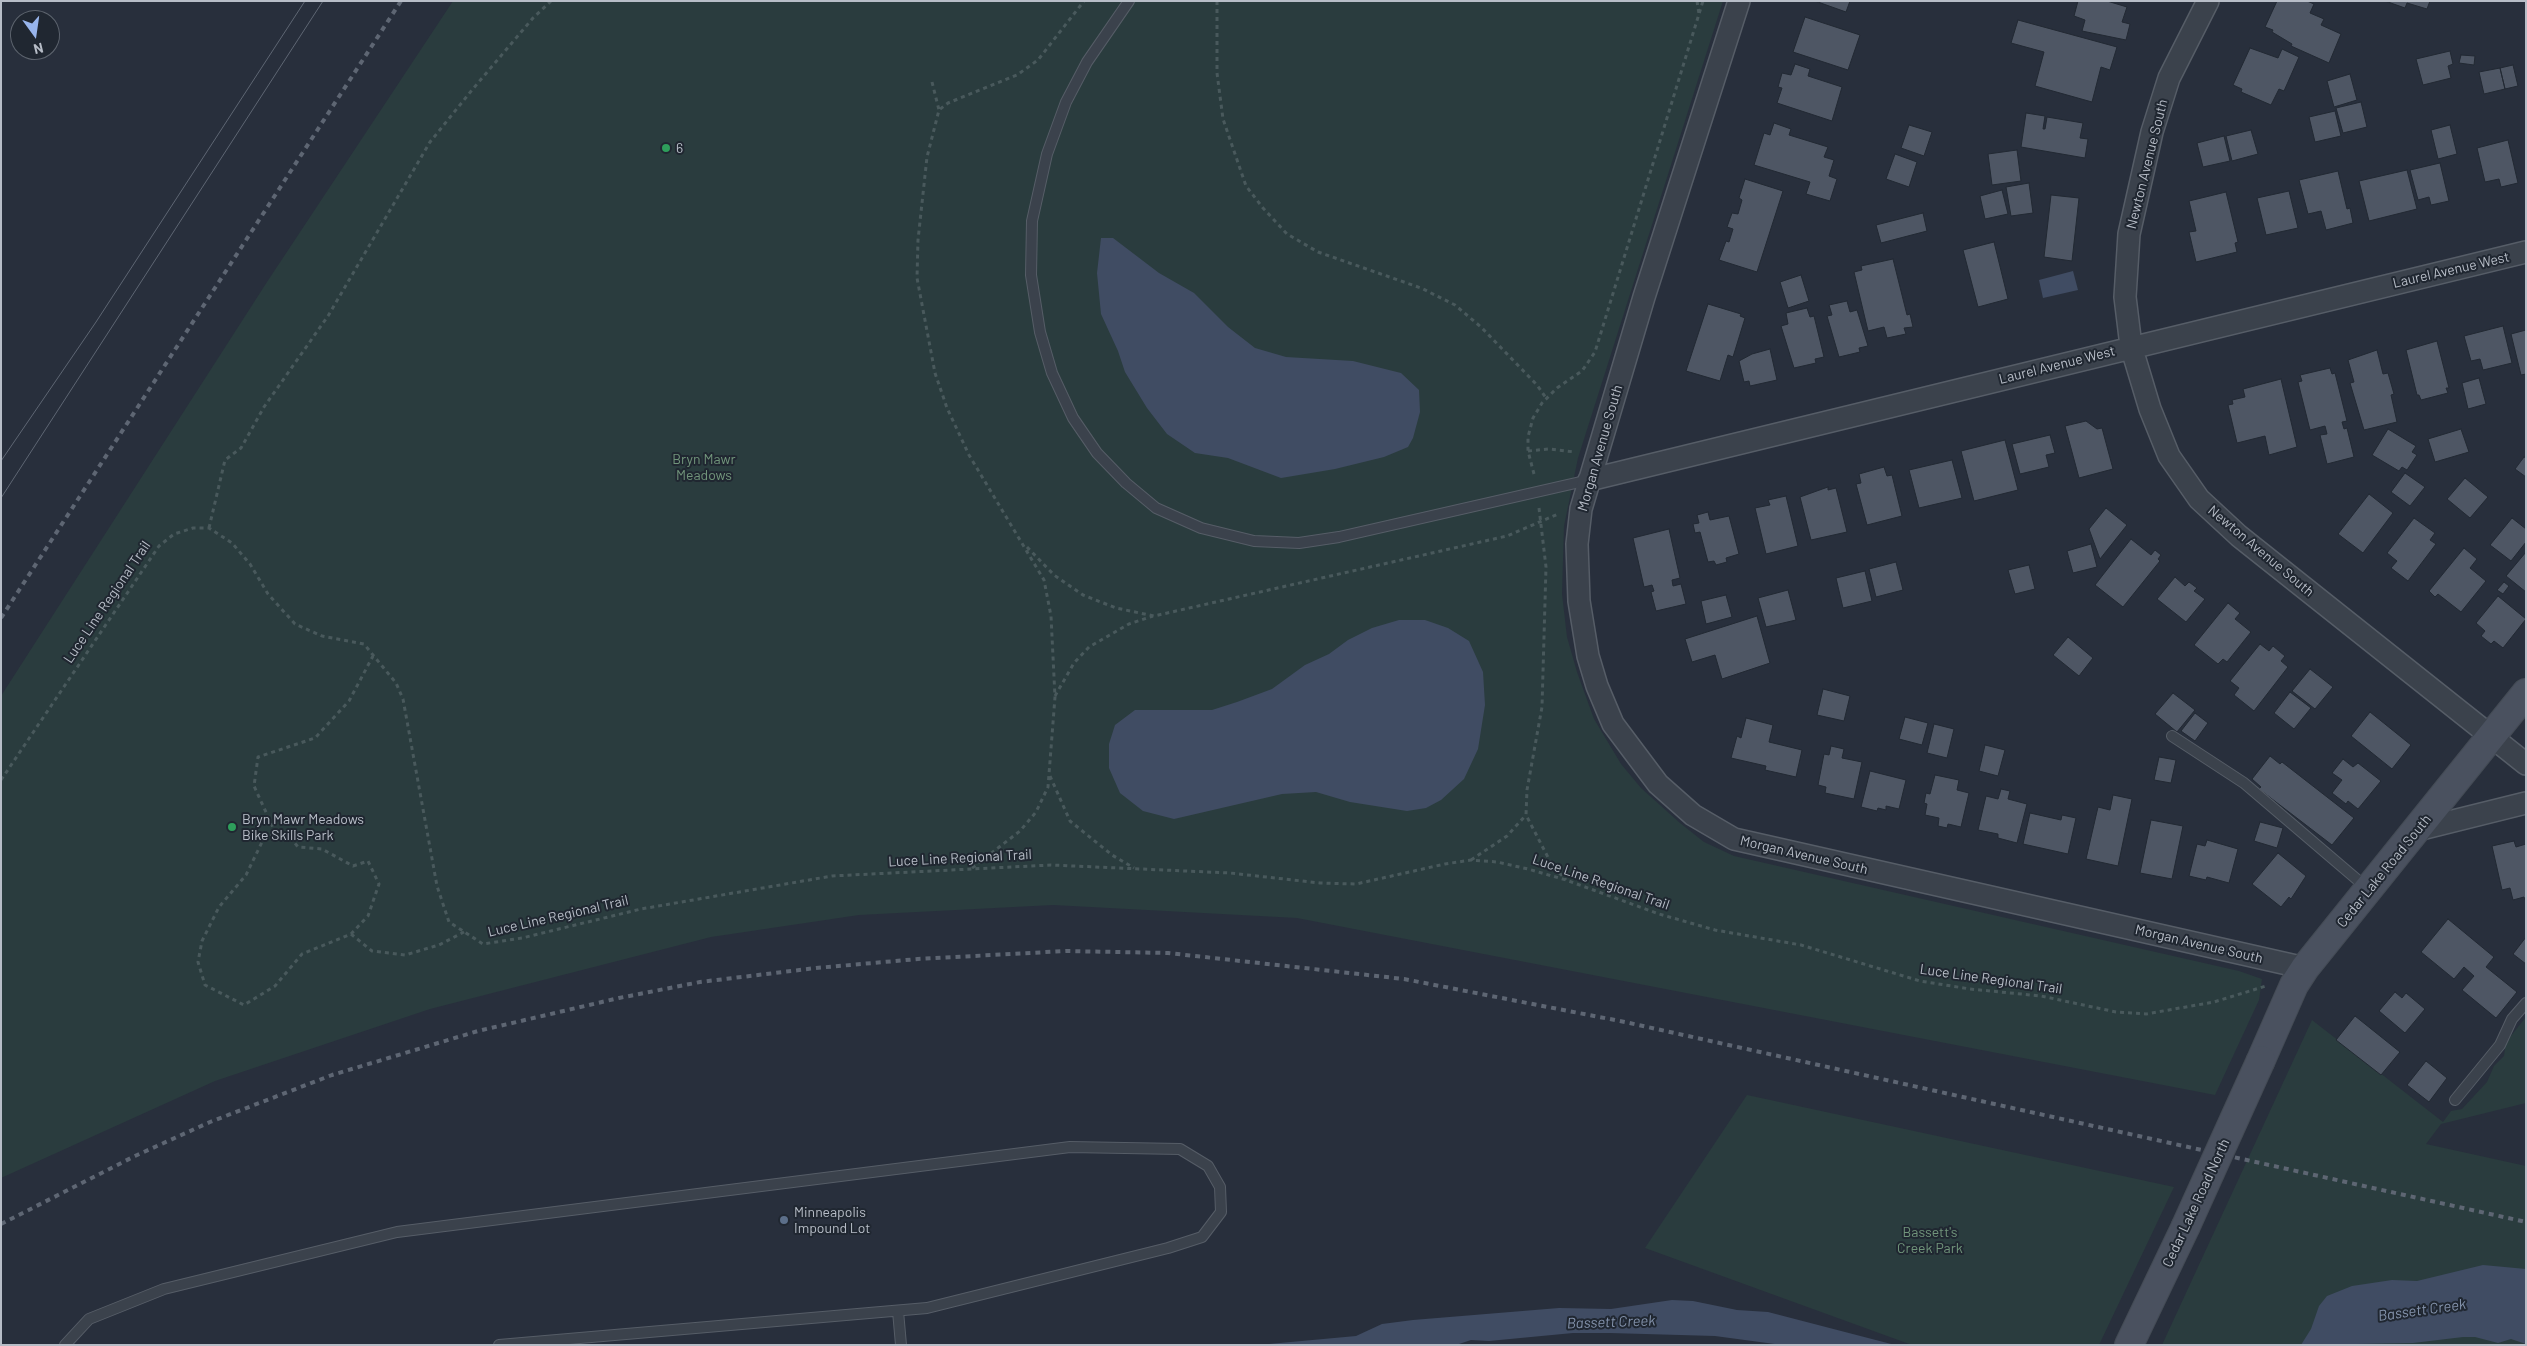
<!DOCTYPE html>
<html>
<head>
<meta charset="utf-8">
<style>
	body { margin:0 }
	#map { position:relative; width:2527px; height:1346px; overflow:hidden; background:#282f3c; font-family:Barlow,sans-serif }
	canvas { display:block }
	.frame { position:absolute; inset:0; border:2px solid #b7bdc7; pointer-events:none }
	.north { position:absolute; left:10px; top:10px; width:50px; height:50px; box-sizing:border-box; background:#202731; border:1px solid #5c636d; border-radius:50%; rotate:166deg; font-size:14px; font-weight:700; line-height:20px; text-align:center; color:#b7bdc7 }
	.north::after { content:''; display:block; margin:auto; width:18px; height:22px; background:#98b5ec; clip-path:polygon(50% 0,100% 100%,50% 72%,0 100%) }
</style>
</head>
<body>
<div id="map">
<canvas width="2527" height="1346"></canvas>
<div class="frame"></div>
<div class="north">N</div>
</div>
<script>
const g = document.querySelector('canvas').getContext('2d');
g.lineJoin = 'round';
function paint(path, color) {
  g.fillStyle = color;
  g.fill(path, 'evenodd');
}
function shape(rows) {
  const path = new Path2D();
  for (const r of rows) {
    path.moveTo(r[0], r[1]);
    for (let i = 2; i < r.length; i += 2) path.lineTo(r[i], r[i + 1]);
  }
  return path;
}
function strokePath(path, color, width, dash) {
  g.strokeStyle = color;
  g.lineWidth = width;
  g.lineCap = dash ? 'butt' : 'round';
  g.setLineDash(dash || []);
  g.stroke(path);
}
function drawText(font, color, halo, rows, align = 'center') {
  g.font = font + ' Barlow,sans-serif';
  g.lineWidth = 4;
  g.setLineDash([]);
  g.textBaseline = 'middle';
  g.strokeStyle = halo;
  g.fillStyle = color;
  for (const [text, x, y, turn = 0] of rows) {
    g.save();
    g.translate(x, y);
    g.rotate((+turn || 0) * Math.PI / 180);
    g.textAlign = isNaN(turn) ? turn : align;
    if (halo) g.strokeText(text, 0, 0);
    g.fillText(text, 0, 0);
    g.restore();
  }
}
paint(shape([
	[453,1,1723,1,1578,458,1564,526,1562,594,1567,637,1577,672,1594,719,1621,764,1641,788,1680,823,1704,842,1734,856,2239,971,2262,979,2259,1000,2215,1095,1297,918,1053,905,859,915,711,937,430,1009,215,1081,1,1178,1,696,267,282],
	[2526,1017,2526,1103,2441,1124,2426,1144,2526,1166,2526,1345,2162,1345,2312,1020,2443,1122,2451,1111,2462,1109,2487,1082,2494,1066,2504,1056,2506,1042],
	[1747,1095,2174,1187,2099,1345,1912,1345,1645,1248]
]), '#2a3c3e');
paint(shape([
	[1101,238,1113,238,1159,273,1194,293,1228,327,1255,348,1286,357,1353,361,1401,373,1419,390,1420,412,1413,438,1408,447,1384,457,1335,469,1281,478,1228,458,1195,453,1167,434,1147,408,1125,372,1118,351,1101,314,1097,273],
	[2073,271,2078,290,2043,298,2039,280],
	[1399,620,1425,620,1448,628,1469,641,1483,672,1485,705,1478,749,1464,779,1441,800,1426,808,1407,811,1350,802,1316,792,1282,794,1174,819,1143,811,1120,793,1109,768,1109,744,1115,725,1135,710,1212,710,1237,702,1272,689,1305,665,1329,654,1348,640,1372,628],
	[2483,1265,2526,1269,2526,1344,2511,1339,2498,1343,2475,1337,2463,1337,2413,1343,2301,1345,2311,1329,2319,1306,2327,1296,2352,1286,2392,1280,2417,1281],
	[1672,1300,1693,1301,1737,1310,1768,1312,1895,1345,1782,1345,1715,1336,1610,1333,1573,1333,1489,1341,1471,1340,1456,1345,1258,1345,1356,1336,1382,1324,1413,1320,1559,1308,1611,1309]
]), '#404c63');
const building = shape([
	[1815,1,1850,1,1846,12,1815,1],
	[2078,1,2107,1,2127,7,2122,22,2130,24,2126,40,2082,31,2085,20,2074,16,2078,1],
	[2277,1,2307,1,2314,4,2310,13,2324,19,2321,25,2341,34,2329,63,2291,46,2292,44,2272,32,2273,30,2265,27,2277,1],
	[2385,1,2430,1,2427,9,2407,3,2405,8,2385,1],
	[1805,17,1860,35,1848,70,1793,52,1805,17],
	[2018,20,2117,47,2110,70,2101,67,2092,102,2035,86,2044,52,2011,43,2018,20],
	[2250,48,2278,58,2282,49,2299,57,2284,91,2279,89,2271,105,2241,92,2242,89,2233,85,2250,48],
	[2450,51,2453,64,2448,66,2451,78,2423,85,2416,59,2450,51],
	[2461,55,2475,56,2474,65,2459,63,2461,55],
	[1795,64,1810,69,1808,76,1842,87,1832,121,1777,103,1782,88,1778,87,1782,73,1791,75,1795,64],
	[2513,65,2518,86,2505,89,2500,68,2513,65],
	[2500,68,2505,89,2484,94,2479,72,2500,68],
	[2350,74,2357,100,2334,107,2327,81,2350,74],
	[2361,102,2367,127,2343,133,2336,108,2361,102],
	[2335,111,2341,136,2315,142,2309,117,2335,111],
	[2026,113,2045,116,2043,129,2045,129,2047,117,2083,123,2080,138,2088,139,2085,158,2021,147,2026,113],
	[1774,123,1791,129,1789,135,1828,147,1824,157,1834,160,1829,176,1837,179,1830,201,1806,194,1810,182,1754,165,1764,133,1770,135,1774,123],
	[1909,125,1932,132,1924,156,1901,148,1909,125],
	[2450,125,2457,154,2438,159,2431,130,2450,125],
	[2251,130,2258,154,2232,161,2226,136,2251,130],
	[2224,136,2230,161,2203,167,2197,143,2224,136],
	[2508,140,2518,183,2501,187,2499,179,2485,182,2477,148,2508,140],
	[2017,150,2021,181,1992,185,1988,154,2017,150],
	[1895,154,1917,162,1909,187,1886,179,1895,154],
	[2440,163,2449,201,2431,205,2429,197,2418,200,2410,170,2440,163],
	[2407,170,2417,209,2369,221,2359,181,2407,170],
	[2338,171,2347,209,2350,208,2353,223,2326,230,2321,211,2308,214,2299,180,2338,171],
	[1745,179,1783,191,1757,272,1719,260,1726,241,1729,242,1733,229,1727,227,1732,213,1738,214,1742,200,1739,198,1745,179],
	[2029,183,2033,213,2011,216,2006,187,2029,183],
	[2002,190,2008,214,1985,219,1980,196,2002,190],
	[2289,191,2298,228,2266,235,2257,198,2289,191],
	[2226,192,2238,242,2235,243,2237,252,2196,262,2189,232,2196,231,2189,201,2226,192],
	[2051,195,2079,198,2072,261,2044,257,2051,195],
	[1923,213,1927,231,1881,243,1876,225,1923,213],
	[1994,242,2008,299,1978,307,1963,250,1994,242],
	[1893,259,1907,315,1910,314,1913,327,1904,328,1906,334,1887,338,1884,327,1868,331,1854,272,1862,270,1861,266,1893,259],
	[1801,275,1809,301,1788,308,1780,282,1801,275],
	[1847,301,1850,312,1857,310,1868,346,1859,348,1860,352,1839,357,1827,316,1832,315,1829,305,1847,301],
	[1708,304,1741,314,1740,316,1745,318,1733,357,1728,355,1720,381,1686,371,1708,304],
	[1807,308,1810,317,1814,316,1824,357,1815,359,1816,363,1794,368,1781,326,1788,324,1786,313,1807,308],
	[2503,326,2512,363,2483,370,2480,359,2471,361,2464,336,2503,326],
	[2526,330,2526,374,2521,375,2511,334,2526,330],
	[2437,341,2449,388,2446,388,2448,393,2421,400,2419,395,2417,395,2406,350,2437,341],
	[1770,349,1777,380,1750,386,1749,381,1744,382,1739,361,1752,354,1770,349],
	[2377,350,2383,374,2388,373,2394,394,2391,395,2397,422,2364,430,2350,383,2354,382,2348,360,2377,350],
	[2330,368,2332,374,2335,373,2347,421,2342,422,2344,429,2347,428,2354,457,2327,464,2320,435,2327,434,2325,426,2310,430,2298,382,2302,381,2300,375,2330,368],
	[2479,378,2486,404,2468,409,2462,383,2479,378],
	[2281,379,2297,447,2269,455,2265,436,2237,443,2228,405,2233,404,2232,400,2245,397,2243,389,2281,379],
	[2086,421,2097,429,2102,428,2113,469,2079,478,2065,426,2086,421],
	[2388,429,2416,446,2412,452,2417,455,2407,470,2402,467,2399,471,2372,455,2388,429],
	[2461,429,2469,452,2435,462,2428,439,2461,429],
	[2050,435,2055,453,2046,455,2049,467,2020,474,2012,444,2050,435],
	[2005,440,2018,490,1974,501,1961,451,2005,440],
	[2524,457,2526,458,2526,477,2515,469,2524,457],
	[1952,460,1962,498,1919,508,1909,470,1952,460],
	[1884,467,1887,476,1892,475,1902,516,1867,525,1856,484,1861,483,1859,474,1884,467],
	[2405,473,2425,487,2410,506,2391,492,2405,473],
	[2465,478,2488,497,2470,518,2447,499,2465,478],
	[1828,487,1828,490,1836,488,1847,532,1811,540,1800,497,1828,487],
	[2369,494,2393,513,2363,553,2338,534,2369,494],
	[1786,496,1798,546,1766,554,1755,508,1770,505,1768,500,1786,496],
	[2106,508,2127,525,2100,559,2089,529,2106,508],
	[1708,512,1710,520,1729,516,1739,554,1726,558,1727,562,1716,565,1714,561,1708,562,1700,532,1695,533,1693,524,1699,523,1697,515,1708,512],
	[2414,518,2435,533,2430,540,2436,544,2408,581,2391,568,2397,561,2387,553,2414,518],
	[2512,518,2526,529,2526,542,2511,561,2490,545,2512,518],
	[1669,529,1680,578,1672,580,1673,586,1681,584,1686,604,1656,611,1651,592,1654,591,1652,585,1644,587,1633,538,1669,529],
	[2131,539,2151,555,2155,550,2161,555,2158,559,2160,561,2123,607,2095,585,2131,539],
	[2091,544,2097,567,2073,573,2067,551,2091,544],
	[2464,548,2477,559,2470,568,2486,581,2461,612,2438,594,2435,597,2429,591,2464,548],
	[2526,552,2526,592,2506,576,2526,552],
	[1896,562,1903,590,1876,597,1869,569,1896,562],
	[2029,565,2035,589,2015,594,2008,570,2029,565],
	[1865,571,1872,601,1843,608,1836,578,1865,571],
	[2175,577,2185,586,2189,582,2197,588,2194,591,2205,599,2186,622,2157,599,2175,577],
	[2504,582,2509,586,2503,594,2497,590,2504,582],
	[1788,590,1796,620,1766,627,1758,598,1788,590],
	[1726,595,1732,617,1706,624,1701,601,1726,595],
	[2498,596,2526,619,2503,648,2494,641,2491,644,2481,636,2485,631,2476,623,2498,596],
	[2228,603,2240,613,2235,619,2251,632,2227,662,2223,659,2218,664,2194,645,2228,603],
	[1757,616,1770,663,1722,679,1715,655,1692,662,1685,639,1757,616],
	[2068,637,2093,658,2079,676,2053,655,2068,637],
	[2260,644,2269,651,2273,646,2285,656,2281,661,2288,667,2254,711,2234,695,2239,688,2230,681,2260,644],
	[2310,669,2333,687,2315,709,2292,691,2310,669],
	[1823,689,1850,696,1844,721,1817,715,1823,689],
	[2290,692,2311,708,2294,729,2274,713,2290,692],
	[2173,693,2195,710,2177,732,2155,714,2173,693],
	[2370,712,2411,745,2392,769,2351,736,2370,712],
	[2195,713,2208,723,2195,741,2181,731,2195,713],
	[1905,717,1928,723,1922,745,1899,739,1905,717],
	[1746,718,1773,725,1769,742,1802,750,1796,777,1765,770,1766,766,1731,758,1737,736,1741,738,1746,718],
	[1934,724,1954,729,1947,758,1927,753,1934,724],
	[1985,745,2005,750,1998,776,1979,771,1985,745],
	[1831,746,1844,749,1842,758,1862,762,1854,799,1825,793,1826,787,1818,785,1824,754,1829,755,1831,746],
	[2270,756,2280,764,2282,762,2354,818,2332,845,2259,789,2261,787,2252,779,2270,756],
	[2159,757,2176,760,2171,783,2154,780,2159,757],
	[2343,759,2353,767,2358,763,2381,781,2358,809,2348,801,2346,804,2332,793,2342,780,2332,773,2343,759],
	[1870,771,1906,780,1899,809,1886,806,1886,810,1878,808,1877,811,1861,807,1870,771],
	[1935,775,1959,780,1957,790,1969,793,1961,827,1948,824,1947,828,1938,826,1939,818,1925,815,1927,804,1924,803,1926,793,1930,794,1935,775],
	[2001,789,2010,791,2008,799,2027,804,2017,843,1998,838,1998,834,1978,830,1986,796,1998,799,2001,789],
	[2113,795,2132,799,2118,866,2086,859,2098,807,2110,810,2113,795],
	[2030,813,2061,820,2062,815,2076,818,2068,854,2023,844,2030,813],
	[2151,820,2183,826,2172,879,2140,873,2151,820],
	[2260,822,2283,828,2277,848,2254,841,2260,822],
	[2207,840,2238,849,2229,883,2207,877,2206,880,2189,876,2197,844,2205,846,2207,840],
	[2514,841,2516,847,2526,844,2526,902,2524,897,2513,900,2510,888,2502,890,2492,846,2514,841],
	[2278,853,2306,876,2291,899,2289,897,2281,907,2252,884,2278,853],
	[2448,919,2494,957,2486,967,2517,992,2496,1018,2462,990,2474,976,2464,967,2454,979,2421,952,2448,919],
	[2526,937,2526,964,2513,954,2526,937],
	[2395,992,2402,998,2406,993,2425,1009,2405,1033,2379,1011,2395,992],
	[2355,1016,2400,1052,2381,1075,2336,1040,2355,1016],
	[2426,1061,2447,1078,2429,1102,2407,1085,2426,1061]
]);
paint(building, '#4e5664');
strokePath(building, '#222933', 1);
const lane = shape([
	[1129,1,1087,62,1066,102,1047,154,1032,221,1031,275,1040,332,1052,373,1073,418,1097,453,1126,483,1156,508,1201,528,1254,541,1299,543,1339,537,1589,480],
	[2172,736,2244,783,2367,888],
	[2455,1100,2500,1045,2512,1019,2526,1003],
	[898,1311,901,1345],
	[65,1345,89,1319,164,1289,397,1232,1070,1147,1180,1149,1208,1166,1220,1187,1221,1212,1202,1237,1168,1248,927,1308,499,1345]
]);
const street = shape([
	[1739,1,1644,297,1581,509,1577,544,1579,601,1588,656,1597,686,1613,724,1658,784,1693,815,1734,839,2305,968],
	[2208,1,2169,78,2152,132,2129,234,2125,297,2131,346,2150,409,2169,456,2199,499,2239,536,2526,764],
	[1589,480,2526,252],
	[2417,830,2526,803]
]);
const secondary = shape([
	[2261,1060,2294,985,2305,968,2526,693],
	[2129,1345,2185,1228]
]);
strokePath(lane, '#565d67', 12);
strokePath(street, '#565d67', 24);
strokePath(secondary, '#444b55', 30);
strokePath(shape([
	[1217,1,1217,73,1223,119,1246,186,1263,208,1287,234,1318,252,1421,288,1455,305,1481,327,1537,385,1546,398],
	[1697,1,1699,14],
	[932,82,939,110],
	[1528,451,1549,449,1575,452],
	[1534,474,1528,451,1528,437,1533,418,1542,403,1557,388,1582,371,1595,352,1703,1],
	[1539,508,1546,567,1542,707,1527,790,1526,815,1552,865,1566,880],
	[209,528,225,460,241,448,264,407,328,316,430,142,472,90,533,18,551,1],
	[1027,547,1054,575,1083,595,1116,608,1154,616,1507,536,1558,514],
	[1055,696,1074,663,1089,647,1129,624,1153,616],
	[1050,776,1070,821,1112,855,1134,868],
	[1,780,159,546,174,534,193,528,209,528,232,543,250,564,268,594,295,624,322,636,364,644,396,683,403,699,437,886,449,922,483,944,522,938,641,909,832,876,1051,865,1230,873,1320,883,1356,884,1445,864,1471,860,1497,862,1528,869,1566,880,1659,914,1715,930,1801,945,1920,981,1970,989,2041,996,2116,1012,2146,1014,2214,1002,2266,986],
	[285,831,298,847,322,849,353,866,368,861,379,884,368,916,351,934,302,954,275,986,244,1005,205,985,198,962,202,941,219,907,246,875,264,838,285,831],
	[276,834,254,786,258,757,315,738,349,701,373,656],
	[1471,860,1507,836,1526,815],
	[972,868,1020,831,1036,812,1048,787,1055,697,1051,616,1044,580,969,455,947,408,935,373,917,278,918,240,927,157,939,110,948,103,1017,75,1038,60,1084,1],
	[351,934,372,951,405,955,439,945,464,932]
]), '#49595c', 3, [4, 4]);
strokePath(lane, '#3b424c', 10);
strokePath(street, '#3b424c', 21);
strokePath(secondary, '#4a515f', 28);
strokePath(shape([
	[1,461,96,322,305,1],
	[1,498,323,1]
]), '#5e6673', 1);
strokePath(shape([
	[1,618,401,1],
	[1,1224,135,1156,210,1122,332,1075,478,1031,619,998,700,982,816,968,918,959,1066,951,1168,953,1404,979,1625,1022,2526,1222]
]), '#5e6673', 4, [5, 5]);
const secondaryBridge = shape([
	[2185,1228,2261,1060]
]);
strokePath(secondaryBridge, '#444b55', 30, []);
strokePath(secondaryBridge, '#4a515f', 28);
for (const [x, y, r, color] of [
	[666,148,5,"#2e9e5b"],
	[232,827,5,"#2e9e5b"],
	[784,1220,5,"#5c6f8a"]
]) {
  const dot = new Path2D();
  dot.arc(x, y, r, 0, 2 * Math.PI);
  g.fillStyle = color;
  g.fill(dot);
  strokePath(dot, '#202731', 2);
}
drawText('14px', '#b7bdc7', '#202731', [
	["6",676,148],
	["Bryn Mawr Meadows",242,819],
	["Bike Skills Park",242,835],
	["Minneapolis",794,1212],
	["Impound Lot",794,1228]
], 'left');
drawText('14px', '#b7bdc7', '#202731', [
	["Newton Avenue South",2147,164,-76],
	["Laurel Avenue West",2451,270,-13],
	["Laurel Avenue West",2057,365,-14],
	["Morgan Avenue South",1600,448,-74],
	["Newton Avenue South",2261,551,40],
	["Luce Line Regional Trail",107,602,-56],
	["Morgan Avenue South",1804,855,13],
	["Luce Line Regional Trail",960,858,-3],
	["Cedar Lake Road South",2384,871,-51],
	["Luce Line Regional Trail",1601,882,19],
	["Luce Line Regional Trail",558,916,-13],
	["Morgan Avenue South",2199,944,13],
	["Luce Line Regional Trail",1991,979,8],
	["Cedar Lake Road North",2196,1203,-65]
]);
drawText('14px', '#71957b', '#202731', [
	["Bryn Mawr",704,459],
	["Meadows",704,475],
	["Bassett's",1930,1232],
	["Creek Park",1930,1248]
]);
drawText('italic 15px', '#8392ab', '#202731', [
	["Bassett Creek",2422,1310,-8],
	["Bassett Creek",1611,1322,-2]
]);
</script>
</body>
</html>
